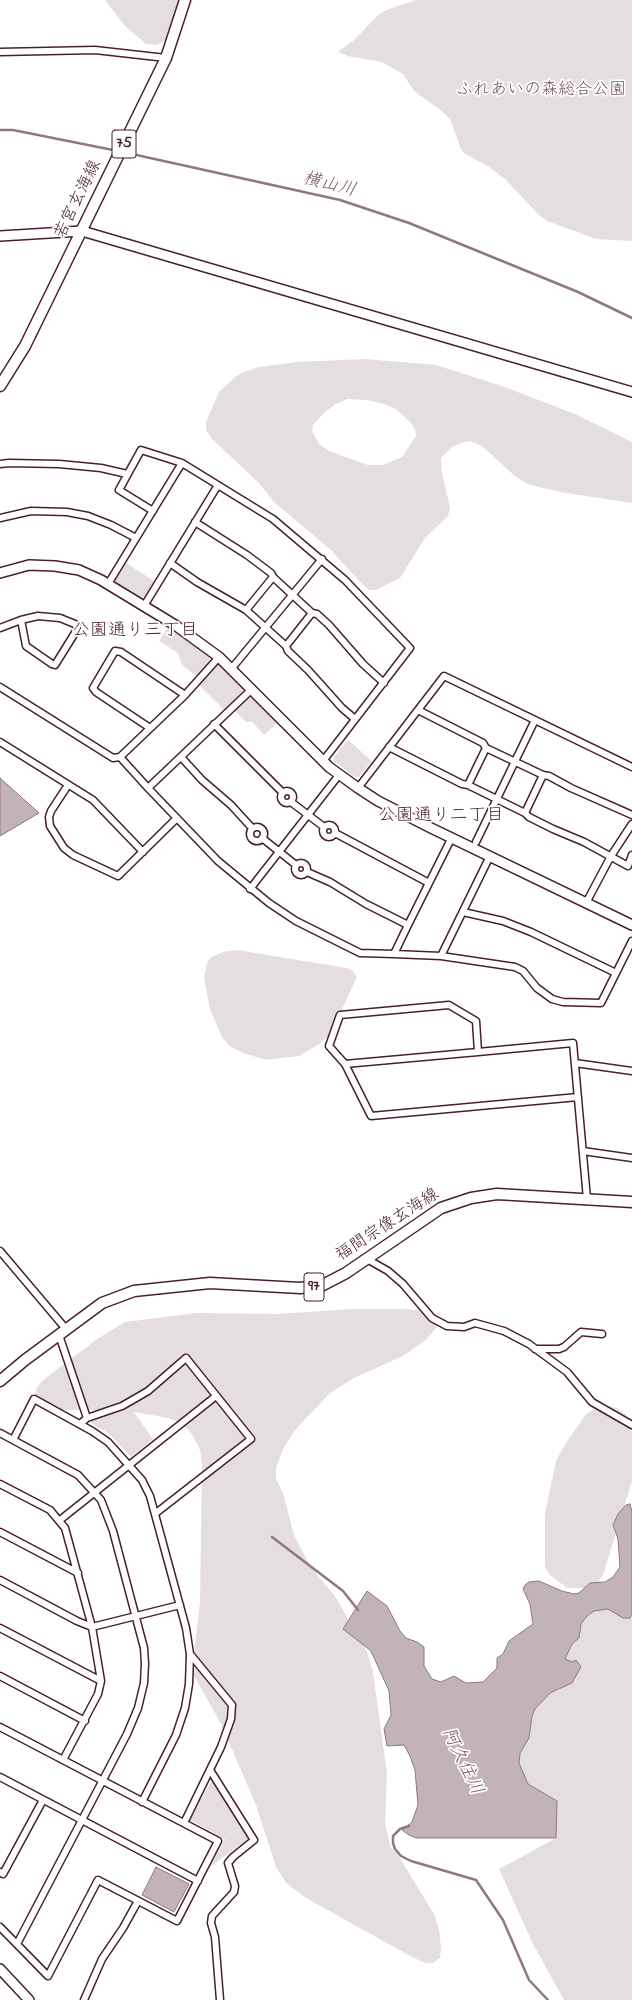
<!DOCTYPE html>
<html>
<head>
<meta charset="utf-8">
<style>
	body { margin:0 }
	canvas { display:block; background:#fff }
</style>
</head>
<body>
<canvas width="632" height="2000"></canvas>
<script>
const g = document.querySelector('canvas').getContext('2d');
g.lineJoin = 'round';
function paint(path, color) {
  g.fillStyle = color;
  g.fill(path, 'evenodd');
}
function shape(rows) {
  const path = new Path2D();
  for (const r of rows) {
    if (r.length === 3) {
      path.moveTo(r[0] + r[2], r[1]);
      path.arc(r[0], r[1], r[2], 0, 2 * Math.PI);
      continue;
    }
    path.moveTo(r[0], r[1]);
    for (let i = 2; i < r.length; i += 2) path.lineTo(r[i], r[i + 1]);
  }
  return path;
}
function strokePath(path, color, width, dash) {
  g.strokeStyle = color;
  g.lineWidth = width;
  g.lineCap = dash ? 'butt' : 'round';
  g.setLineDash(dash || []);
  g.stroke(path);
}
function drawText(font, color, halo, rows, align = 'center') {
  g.font = font + ' "Indie Flower","Klee One",sans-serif';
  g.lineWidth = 3.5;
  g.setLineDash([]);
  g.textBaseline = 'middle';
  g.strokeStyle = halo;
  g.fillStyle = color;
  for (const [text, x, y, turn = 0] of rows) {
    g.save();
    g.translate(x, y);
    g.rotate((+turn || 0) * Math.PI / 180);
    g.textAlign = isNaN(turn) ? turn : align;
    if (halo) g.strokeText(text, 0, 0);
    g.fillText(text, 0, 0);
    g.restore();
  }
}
paint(shape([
	[105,0,179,0,169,38,157,45,146,44,125,26],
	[416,0,632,0,632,241,596,239,547,221,538,214,505,179,489,167,465,154,461,149,450,119,442,111,414,91,403,74,382,62,347,56,338,52,354,40,379,14,389,9],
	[365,359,436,365,502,386,575,414,632,442,632,503,566,493,530,485,517,478,482,446,470,441,461,443,452,447,441,458,442,473,450,507,448,516,425,538,400,578,376,590,369,590,362,584,332,551,274,502,258,482,212,439,206,430,206,422,219,392,235,377,244,372,259,367,297,362],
	[347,399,367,400,387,405,397,410,410,422,415,429,416,436,402,457,383,465,368,465,329,451,319,444,312,431,313,425,324,413,336,404],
	[126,563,154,581,145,597,138,598,117,585,115,579],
	[168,627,190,640,210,657,209,661,196,676,182,665,178,653,159,641],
	[220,664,243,686,243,691,224,710,199,685,216,665],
	[249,696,253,696,278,722,264,735,252,722,246,722,234,710],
	[348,740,372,761,359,777,355,777,334,761,333,758],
	[237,950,347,968,353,971,357,977,330,1035,319,1044,299,1056,266,1060,246,1054,229,1046,222,1037,210,1009,204,978,207,963,211,957,223,952],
	[351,1309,404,1309,426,1311,436,1320,437,1327,426,1340,403,1356,354,1378,330,1393,296,1429,283,1449,276,1468,276,1479,283,1493,294,1535,310,1566,335,1596,367,1652,373,1672,387,1773,385,1824,391,1848,398,1855,434,1914,439,1929,441,1948,440,1958,433,1963,425,1963,410,1956,306,1898,286,1883,276,1867,256,1805,221,1724,192,1672,200,1602,202,1466,200,1450,192,1434,181,1423,168,1418,134,1412,153,1439,131,1457,108,1433,90,1422,121,1410,46,1410,41,1406,35,1395,36,1389,42,1381,97,1339,125,1322,196,1313,277,1314],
	[606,1406,617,1408,632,1420,632,1481,603,1575,597,1584,587,1588,567,1588,550,1575,545,1567,545,1513,556,1461,566,1443,586,1414,598,1407],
	[608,1609,623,1618,630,1618,632,1614,632,2000,564,2000,533,1944,499,1869,556,1838,557,1801,528,1784,519,1763,520,1753,529,1738,532,1716,535,1709,550,1693,562,1689,576,1660,572,1662,565,1660,572,1644,579,1638,581,1624,587,1616,594,1611],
	[212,1780,249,1838,210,1867,225,1839,190,1820]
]), '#e5dee0');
const water = shape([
	[0,778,39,813,0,836,0,778],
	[630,1504,632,1512,632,1614,630,1618,623,1618,608,1609,594,1611,587,1616,581,1624,579,1638,572,1644,565,1659,572,1662,576,1660,581,1667,577,1674,572,1683,550,1693,535,1709,532,1716,529,1738,520,1753,519,1763,528,1784,557,1801,556,1838,416,1838,409,1835,402,1830,412,1822,418,1805,415,1770,410,1756,404,1745,387,1746,384,1729,391,1715,389,1691,371,1651,343,1629,367,1591,387,1606,400,1631,406,1638,417,1642,424,1647,424,1666,432,1679,441,1682,454,1676,466,1683,483,1682,497,1668,497,1658,503,1654,509,1641,533,1624,530,1604,523,1589,525,1585,529,1582,539,1581,562,1591,574,1594,579,1593,590,1583,605,1582,613,1577,620,1567,618,1539,613,1525,618,1514,626,1505,630,1504],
	[156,1867,189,1884,174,1912,142,1895,156,1867]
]);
paint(water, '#c1b3b6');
strokePath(water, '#91787e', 1);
strokePath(shape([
	[0,130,13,130,118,151],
	[123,152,340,200,409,223,578,292,632,318],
	[272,1537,343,1591,358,1610],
	[409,1826,400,1829,393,1836,393,1843,395,1849,401,1856,411,1861,476,1880,503,1920,529,1980,548,2000]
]), '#91787e', 2.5);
const street = shape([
	[0,52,95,50,166,58],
	[0,464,9,463,59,464,101,468,127,474],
	[153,511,119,490,141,450,182,463,273,519,345,580,410,648,323,761],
	[0,518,31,511,67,512,88,516,111,525,136,538],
	[170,563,197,582,246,610,273,577,271,573,247,555,195,522],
	[273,577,312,613],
	[108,584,182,463],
	[144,606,218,485],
	[246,610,286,646],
	[0,628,21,620,38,616,60,618,75,624,78,628,55,665,52,664,26,646,21,620],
	[232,668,322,559],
	[0,687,113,758,120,757,185,695,219,657],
	[355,719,342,708,308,670,288,651,286,646,312,613,317,614,329,625,363,664,384,683],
	[214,724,283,793],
	[150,728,96,692,93,688,115,651,121,652,185,695],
	[0,742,93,800,143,852],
	[389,747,462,784,468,785,486,748,483,743,418,710],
	[486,748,543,775],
	[120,757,148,788,252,689],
	[181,757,202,780,231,805,252,828],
	[68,785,51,811,49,817,50,826,64,848,73,855,118,876,176,819],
	[468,785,525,813],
	[148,788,218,861,269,903,296,921,360,953,394,954,408,925,366,904,330,882,307,872],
	[358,788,444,676,632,767],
	[287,797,6],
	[291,802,324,827],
	[632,815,571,788,549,776,543,775,525,813,529,817,553,829,584,842,628,866,632,855],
	[329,831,6],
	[257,834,7],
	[335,833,429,883],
	[262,838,296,865],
	[476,842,535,720],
	[301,869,6],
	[250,889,339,775],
	[586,903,611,856,632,824],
	[463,912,503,921,531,932,616,973],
	[408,925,452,837],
	[394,954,441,956,490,856],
	[441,956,515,967,523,971,537,988,552,999,563,1002,601,1003,632,941],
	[478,1052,573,1043,587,1199],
	[575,1063,632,1071],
	[345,1064,478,1052,476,1021,449,1005,340,1015,329,1046,345,1064,371,1116,578,1097],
	[583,1151,632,1158],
	[0,1251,66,1329],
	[367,1259,388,1271,403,1284,432,1318,447,1326,464,1327,475,1323,504,1331,529,1344,567,1372,592,1402,632,1425],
	[59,1335,87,1418],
	[535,1349,559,1349,564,1347,581,1332,602,1334],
	[80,1424,87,1418,122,1406,136,1398,148,1391,186,1358,251,1439,156,1513],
	[0,1433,78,1475,101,1500,113,1531,144,1648,145,1664,144,1683,138,1708,127,1734,17,1944],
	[13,1440,34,1399,92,1431,108,1442,142,1480,150,1496,186,1628,190,1654,189,1684,185,1708,176,1735,142,1802],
	[0,1484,50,1510,65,1528,92,1627,101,1681,98,1694,63,1760],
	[60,1520,216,1396],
	[0,1532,78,1573],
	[0,1580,77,1621,92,1627,180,1605],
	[0,1628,101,1681],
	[0,1676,85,1721],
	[0,1727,218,1841,177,1921,98,1880,48,1976,0,1927],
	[210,1770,254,1840,233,1857,228,1863,235,1886,234,1892,212,1916,211,1923,215,1937,220,2000],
	[0,1777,198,1881],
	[184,1823,221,1747,231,1719,232,1705,190,1654],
	[0,1872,3,1874,43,1800],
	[84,2000,102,1959,123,1928,138,1901]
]);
const secondary = shape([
	[0,236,82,231,632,392],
	[0,573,29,565,55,566,79,570,101,580,175,625,219,657,329,767,358,788,378,801,431,828,632,925],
	[0,1969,29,2000]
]);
const primary = shape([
	[0,386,25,346,166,58,185,0],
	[0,1381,25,1360,102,1303,134,1291,210,1283,300,1288,323,1285,346,1273,441,1208,471,1198,497,1194,632,1202]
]);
strokePath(street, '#4a1f2b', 9);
strokePath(secondary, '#4a1f2b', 12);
strokePath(primary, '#4a1f2b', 13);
strokePath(street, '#fff', 6);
strokePath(secondary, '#fff', 9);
strokePath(primary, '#fff', 10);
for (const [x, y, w] of [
	[124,144,24],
	[314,1287,20]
]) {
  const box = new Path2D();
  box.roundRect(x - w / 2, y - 14, w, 28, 3);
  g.fillStyle = '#fff';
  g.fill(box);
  strokePath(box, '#4a1f2b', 1);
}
drawText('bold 16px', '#4a1f2b', null, [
	["75",124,144],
	["97",314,1287]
]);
drawText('17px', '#714f58', '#fff', [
	["ふれあいの森総合公園",541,91]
]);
drawText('17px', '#4a1f2b', '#fff', [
	["若宮玄海線",79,200,-64],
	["福間宗像玄海線",388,1226,-33]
]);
drawText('italic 18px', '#74535c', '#fff', [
	["横山川",329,186,14],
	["阿久住川",461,1762,64]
]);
drawText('18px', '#4a1f2b', '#fff', [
	["公園通り三丁目",135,632],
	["公園通り二丁目",441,817]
]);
</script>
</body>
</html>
